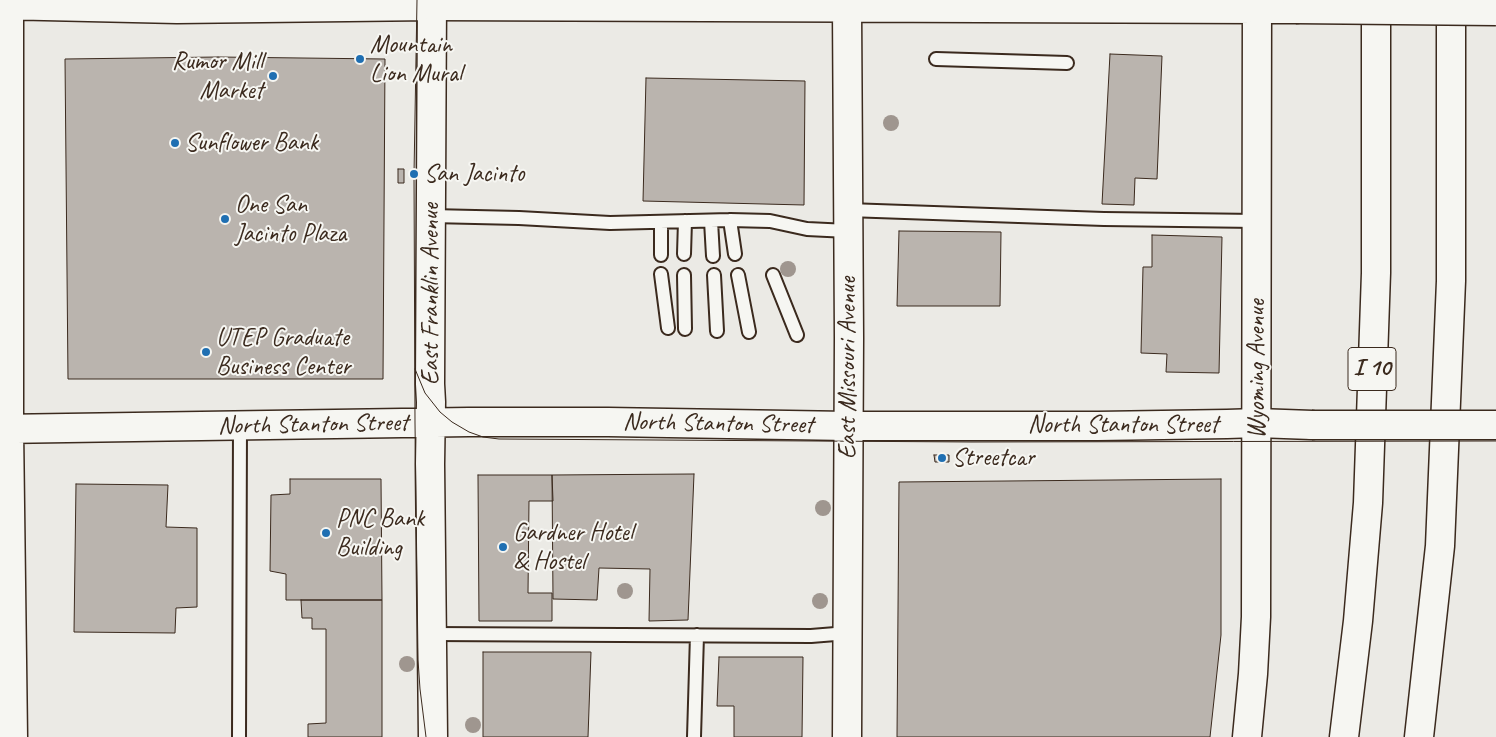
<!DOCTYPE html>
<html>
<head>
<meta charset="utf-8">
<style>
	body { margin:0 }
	canvas { display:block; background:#ebeae5 }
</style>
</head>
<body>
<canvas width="1496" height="737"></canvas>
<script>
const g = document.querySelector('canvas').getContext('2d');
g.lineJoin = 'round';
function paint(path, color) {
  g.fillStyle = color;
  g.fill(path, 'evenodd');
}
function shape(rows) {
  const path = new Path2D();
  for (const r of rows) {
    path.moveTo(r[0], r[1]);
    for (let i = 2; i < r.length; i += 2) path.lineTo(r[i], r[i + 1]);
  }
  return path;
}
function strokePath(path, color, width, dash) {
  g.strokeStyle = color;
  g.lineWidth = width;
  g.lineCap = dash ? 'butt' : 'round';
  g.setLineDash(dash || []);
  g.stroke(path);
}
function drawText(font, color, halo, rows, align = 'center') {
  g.font = font + ' Caveat,sans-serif';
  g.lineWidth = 4;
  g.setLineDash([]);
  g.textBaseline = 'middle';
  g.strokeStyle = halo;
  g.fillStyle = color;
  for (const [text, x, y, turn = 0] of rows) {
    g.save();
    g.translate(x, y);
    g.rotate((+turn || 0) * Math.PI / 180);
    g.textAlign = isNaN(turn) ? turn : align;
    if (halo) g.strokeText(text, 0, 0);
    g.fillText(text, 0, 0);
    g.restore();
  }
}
const building = shape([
	[1110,54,1162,56,1157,179,1135,178,1134,205,1102,204,1110,54],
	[218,57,385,59,383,379,68,379,65,59,218,57],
	[646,78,805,81,804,205,643,201,646,78],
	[398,169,404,169,404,183,398,183,398,169],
	[899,231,1001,232,1000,306,897,306,899,231],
	[1152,235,1222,237,1219,373,1166,372,1167,354,1141,353,1143,267,1152,267,1152,235],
	[934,455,949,455,949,462,935,462,934,455],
	[694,474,688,620,649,621,650,569,599,568,597,600,553,599,552,475,694,474],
	[478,475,552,475,553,501,529,501,528,593,552,593,552,621,479,621,478,475],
	[290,479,381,479,382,600,286,600,286,574,270,571,271,495,290,494,290,479],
	[1221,479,1221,635,1210,737,897,737,899,482,1221,479],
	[76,484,168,485,166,527,197,528,197,607,176,608,175,633,74,632,76,484],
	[301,600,382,600,382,737,308,737,308,724,326,723,326,629,312,629,312,618,302,618,301,600],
	[483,652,591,652,588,737,483,737,483,652],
	[719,657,803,657,802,737,734,737,734,706,717,706,719,657]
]);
paint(building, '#bab4ae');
strokePath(building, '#3b2a1e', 1);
const service = shape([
	[936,59,1067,63],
	[848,210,1104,219,1257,221],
	[431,216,519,218,610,223,730,220,770,221,807,229,848,231],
	[730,220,735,254],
	[711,221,713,256],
	[684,254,685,221],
	[661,255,661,222],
	[661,274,668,328],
	[684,275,685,329],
	[714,275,717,331],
	[738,275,749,332],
	[773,275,797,335],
	[431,634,811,636,848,633],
	[239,737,240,426],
	[694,737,697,635]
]);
const tertiary = shape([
	[432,0,430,384,431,402,430,464,433,737],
	[0,5,177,9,432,6],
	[9,5,9,429,13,737],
	[0,429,469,422,608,422,848,426,1098,426,1227,424,1257,423,1312,425]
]);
const secondary = shape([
	[432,6,1257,9],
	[847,8,849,338,847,737],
	[1247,737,1253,674,1256,617,1257,0]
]);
const primary = shape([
	[1257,9,1296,9]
]);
const motorway = shape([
	[1344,737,1358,621,1368,503,1376,273,1376,0],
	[1419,737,1440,546,1451,281,1451,0]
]);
strokePath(service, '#3b2a1e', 16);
strokePath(tertiary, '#3b2a1e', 31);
strokePath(secondary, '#3b2a1e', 31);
strokePath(primary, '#3b2a1e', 31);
strokePath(motorway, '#3b2a1e', 31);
strokePath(service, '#f6f6f2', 12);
strokePath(tertiary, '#f6f6f2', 28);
strokePath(secondary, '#f6f6f2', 28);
strokePath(primary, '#f6f6f2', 28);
strokePath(motorway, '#f6f6f2', 28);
strokePath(shape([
	[417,0,414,174,415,423,418,660,420,689,426,737],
	[415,369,425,393,440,412,452,422,469,432,483,437,499,439,971,442,1496,441]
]), '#3b2a1e', 1);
const tertiaryBridge = shape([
	[1312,425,1496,425]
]);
const primaryBridge = shape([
	[1296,9,1496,11]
]);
strokePath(tertiaryBridge, '#3b2a1e', 31, []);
strokePath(primaryBridge, '#3b2a1e', 31, []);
strokePath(tertiaryBridge, '#f6f6f2', 28);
strokePath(primaryBridge, '#f6f6f2', 28);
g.fillStyle = '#9f968f';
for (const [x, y] of [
	[891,123],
	[788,269],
	[823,508],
	[625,591],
	[820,601],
	[407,664],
	[473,725]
]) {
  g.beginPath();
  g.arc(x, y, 8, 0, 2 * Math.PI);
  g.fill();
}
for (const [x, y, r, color] of [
	[360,59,5,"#1f6fb2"],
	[273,76,5,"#1f6fb2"],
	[175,143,5,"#1f6fb2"],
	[414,174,5,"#1f6fb2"],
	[225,219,5,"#1f6fb2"],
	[206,352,5,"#1f6fb2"],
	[942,458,5,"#1f6fb2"],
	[326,533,5,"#1f6fb2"],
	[503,547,5,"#1f6fb2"]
]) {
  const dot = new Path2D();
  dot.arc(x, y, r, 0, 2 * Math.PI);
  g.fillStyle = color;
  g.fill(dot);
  strokePath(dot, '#f6f6f2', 2);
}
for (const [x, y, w] of [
	[1372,369,48]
]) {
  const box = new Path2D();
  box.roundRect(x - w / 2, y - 21.5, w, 43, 4);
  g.fillStyle = '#f6f6f2';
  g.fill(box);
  strokePath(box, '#3b2a1e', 1);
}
drawText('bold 24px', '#3b2a1e', null, [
	["I 10",1372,369]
]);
drawText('25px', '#3b2a1e', '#f6f6f2', [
	["Mountain",370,45],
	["Lion Mural",370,74],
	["Rumor Mill",263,62,"right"],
	["Market",263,91,"right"],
	["Sunflower Bank",185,143],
	["San Jacinto",424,174],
	["One San",235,205],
	["Jacinto Plaza",235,234],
	["UTEP Graduate",216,338],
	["Business Center",216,367],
	["Streetcar",952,458],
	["PNC Bank",336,519],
	["Building",336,548],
	["Gardner Hotel",513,533],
	["& Hostel",513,562]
], 'left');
drawText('25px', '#3b2a1e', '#f6f6f2', [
	["East Franklin Avenue",431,294,-90],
	["East Missouri Avenue",848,368,-90],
	["Wyoming Avenue",1257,369,-90],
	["North Stanton Street",718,424,1],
	["North Stanton Street",313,425,-1],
	["North Stanton Street",1123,425]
]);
</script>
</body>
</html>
